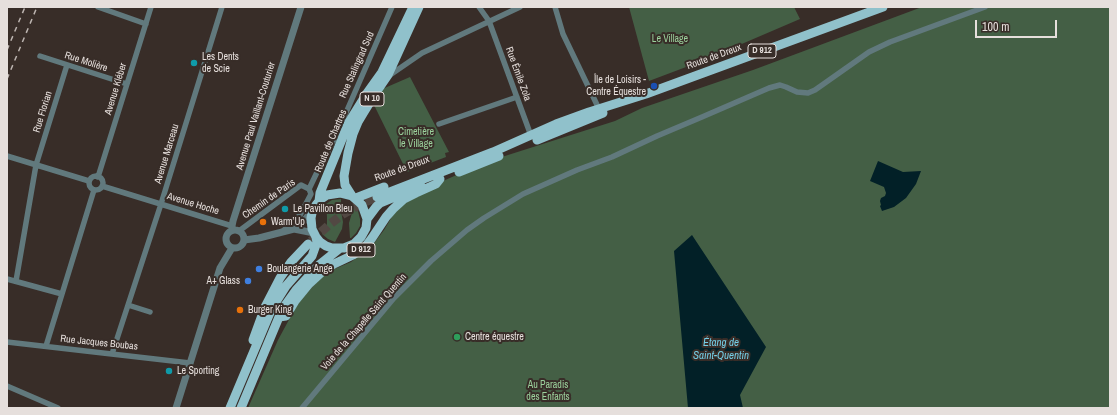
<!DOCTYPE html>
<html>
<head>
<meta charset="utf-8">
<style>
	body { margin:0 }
	#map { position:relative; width:1117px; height:415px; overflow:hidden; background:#382d28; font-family:"Archivo Narrow",sans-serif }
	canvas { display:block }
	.frame { position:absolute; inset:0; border:8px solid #e6dfdc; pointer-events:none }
	.scale { position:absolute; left:975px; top:20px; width:82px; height:18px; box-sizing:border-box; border:2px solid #e6dfdc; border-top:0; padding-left:5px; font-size:12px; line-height:14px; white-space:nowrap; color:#e6dfdc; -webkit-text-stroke:3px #382d28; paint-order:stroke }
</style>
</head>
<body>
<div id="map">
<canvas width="1117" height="415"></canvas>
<div class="frame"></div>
<div class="scale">100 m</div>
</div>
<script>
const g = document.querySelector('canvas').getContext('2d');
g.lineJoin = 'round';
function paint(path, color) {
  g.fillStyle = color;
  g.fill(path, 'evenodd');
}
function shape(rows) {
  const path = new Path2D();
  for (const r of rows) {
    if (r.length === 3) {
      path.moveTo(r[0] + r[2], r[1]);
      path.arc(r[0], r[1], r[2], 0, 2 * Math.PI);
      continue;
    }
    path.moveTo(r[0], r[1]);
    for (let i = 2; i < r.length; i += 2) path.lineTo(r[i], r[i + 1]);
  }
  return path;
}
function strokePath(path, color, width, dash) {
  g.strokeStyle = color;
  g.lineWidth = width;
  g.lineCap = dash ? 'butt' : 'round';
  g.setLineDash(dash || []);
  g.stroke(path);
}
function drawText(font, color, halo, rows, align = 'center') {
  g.font = font + ' "Archivo Narrow",sans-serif';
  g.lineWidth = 4;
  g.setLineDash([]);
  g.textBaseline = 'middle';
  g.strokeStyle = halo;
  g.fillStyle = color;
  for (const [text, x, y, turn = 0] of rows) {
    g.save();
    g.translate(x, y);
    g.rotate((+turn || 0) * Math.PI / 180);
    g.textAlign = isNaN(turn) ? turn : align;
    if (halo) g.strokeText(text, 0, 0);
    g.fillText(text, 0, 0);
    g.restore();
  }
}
paint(shape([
	[629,7,794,7,800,19,702,61,649,81],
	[922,7,1110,7,1110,408,248,408,278,340,298,303,325,273,351,262,372,246,384,230,396,210,409,196,486,162,615,121,642,108,753,70],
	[410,77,449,152,445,153,446,157,407,172,374,105,380,90],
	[341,199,341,211,343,222,342,229,335,242,328,239,322,234,327,224,327,217,326,204,332,200],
	[354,206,358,211,360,219,360,226,356,233,351,238,350,238,349,223]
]), '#445f45');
paint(shape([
	[878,161,903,172,921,171,916,184,906,198,894,207,882,211,880,206,881,205,880,201,881,198,885,196,886,193,884,187,870,181],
	[692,235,766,347,740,395,743,408,688,408,674,251]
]), '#022027');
strokePath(shape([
	[311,241,330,224,343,214,363,203,377,197]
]), '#524843', 9, [9, 4.5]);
strokePath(shape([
	[98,7,146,24],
	[479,7,489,21,530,133],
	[555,7,563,34,599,109],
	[40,56,127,84],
	[390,75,422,53,520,7],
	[439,124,517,97],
	[7,156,89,181],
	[96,183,7],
	[98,177,151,7],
	[102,186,232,226],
	[239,231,301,185,309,189],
	[282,232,300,215,311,194,309,189,320,166,335,138,392,7],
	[7,279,62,294],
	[16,281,36,165,67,65],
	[128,305,150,312],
	[7,342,190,363],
	[46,346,94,190],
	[112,354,161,204,222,7],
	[7,386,58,408],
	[302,408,394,298,431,261,467,230,484,218,523,194,577,170,612,157,657,136,702,117,769,88,780,85,786,87,797,92,808,93,815,90,869,52,890,42,985,7]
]), '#61797d', 5.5);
strokePath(shape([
	[294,229,304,221,312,211],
	[235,239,9],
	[233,230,232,226,233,221,301,7],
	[244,240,259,238,294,229,314,233],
	[176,408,220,268,232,248]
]), '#61797d', 7);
strokePath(shape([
	[537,140,603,113],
	[459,172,499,156],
	[352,196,345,185,344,176,348,153,353,134,358,122,364,112,377,91,388,75,419,7],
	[377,197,493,152,556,124,589,112,646,94,883,7],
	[356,198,384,187],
	[319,201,320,193,349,122,367,93,382,72,413,7],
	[367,219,376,207,380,203,421,186],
	[279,317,286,316,295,301,309,284,323,271,334,264,353,255,366,246,372,238,386,217,393,209,404,199,416,193,436,184,440,179],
	[253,340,265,307,280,278,291,262,308,244],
	[230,408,272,308,286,286,312,256,317,242,316,237,312,229,311,218,312,213,316,205,321,199,327,195,340,193,352,196,359,202,362,205,367,219,366,228,361,237,354,244,344,248,332,248,326,246,320,242,316,237],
	[241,408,279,317,286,304,296,290,319,265,339,249]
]), '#90c1cb', 9);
strokePath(shape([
	[7,50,25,7],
	[7,79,37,7]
]), '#bcb4b0', 1.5, [5, 5]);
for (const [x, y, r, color] of [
	[194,63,4,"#0f9aa8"],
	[654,86,4,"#1a4fb4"],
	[285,209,4,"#0f9aa8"],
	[263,222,4,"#e8710a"],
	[259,269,4,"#3f7fe0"],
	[248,281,4,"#3f7fe0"],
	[240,310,4,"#e8710a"],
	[457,337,4,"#2e9e5b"],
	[169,371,4,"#0f9aa8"]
]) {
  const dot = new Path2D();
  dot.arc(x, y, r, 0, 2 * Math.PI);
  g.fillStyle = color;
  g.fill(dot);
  strokePath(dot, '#382d28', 1.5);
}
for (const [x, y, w] of [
	[762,51,28],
	[372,99,24],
	[361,250,28]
]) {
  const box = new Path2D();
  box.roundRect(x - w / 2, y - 7, w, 14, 3);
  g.fillStyle = '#382d28';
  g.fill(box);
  strokePath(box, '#e6dfdc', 1);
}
drawText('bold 9px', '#e6dfdc', null, [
	["D 912",762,51],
	["N 10",372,99],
	["D 912",361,250]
]);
drawText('10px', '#9bd19c', '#382d28', [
	["Le Village",670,39],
	["Cimetière",416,132],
	["le Village",416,144],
	["Au Paradis",548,385],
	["des Enfants",548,397]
]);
drawText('10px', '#e6dfdc', '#382d28', [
	["Les Dents",202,57],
	["de Scie",202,69],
	["Île de Loisirs -",646,80,"right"],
	["Centre Équestre",646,92,"right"],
	["Le Pavillon Bleu",293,209],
	["Warm’Up",271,222],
	["Boulangerie Ange",267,269],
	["A+ Glass",240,281,"right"],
	["Burger King",248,310],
	["Centre équestre",465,337],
	["Le Sporting",177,371]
], 'left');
drawText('10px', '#e6dfdc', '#382d28', [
	["Route de Dreux",714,57,-20],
	["Rue Molière",86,62,18],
	["Rue Stalingrad Sud",357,65,-66],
	["Rue Émile Zola",518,74,70],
	["Avenue Kléber",116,89,-73],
	["Rue Florian",43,112,-73],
	["Avenue Paul Vaillant-Couturier",256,116,-73],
	["Route de Chartres",331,141,-67],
	["Avenue Marceau",167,154,-73],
	["Route de Dreux",402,169,-20],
	["Chemin de Paris",269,199,-35],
	["Avenue Hoche",193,204,17],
	["Voie de la Chapelle Saint Quentin",364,322,-49],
	["Rue Jacques Boubas",99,343,6]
]);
drawText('italic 11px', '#74cee6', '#382d28', [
	["Étang de",721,343],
	["Saint-Quentin",721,356]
]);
</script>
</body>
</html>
